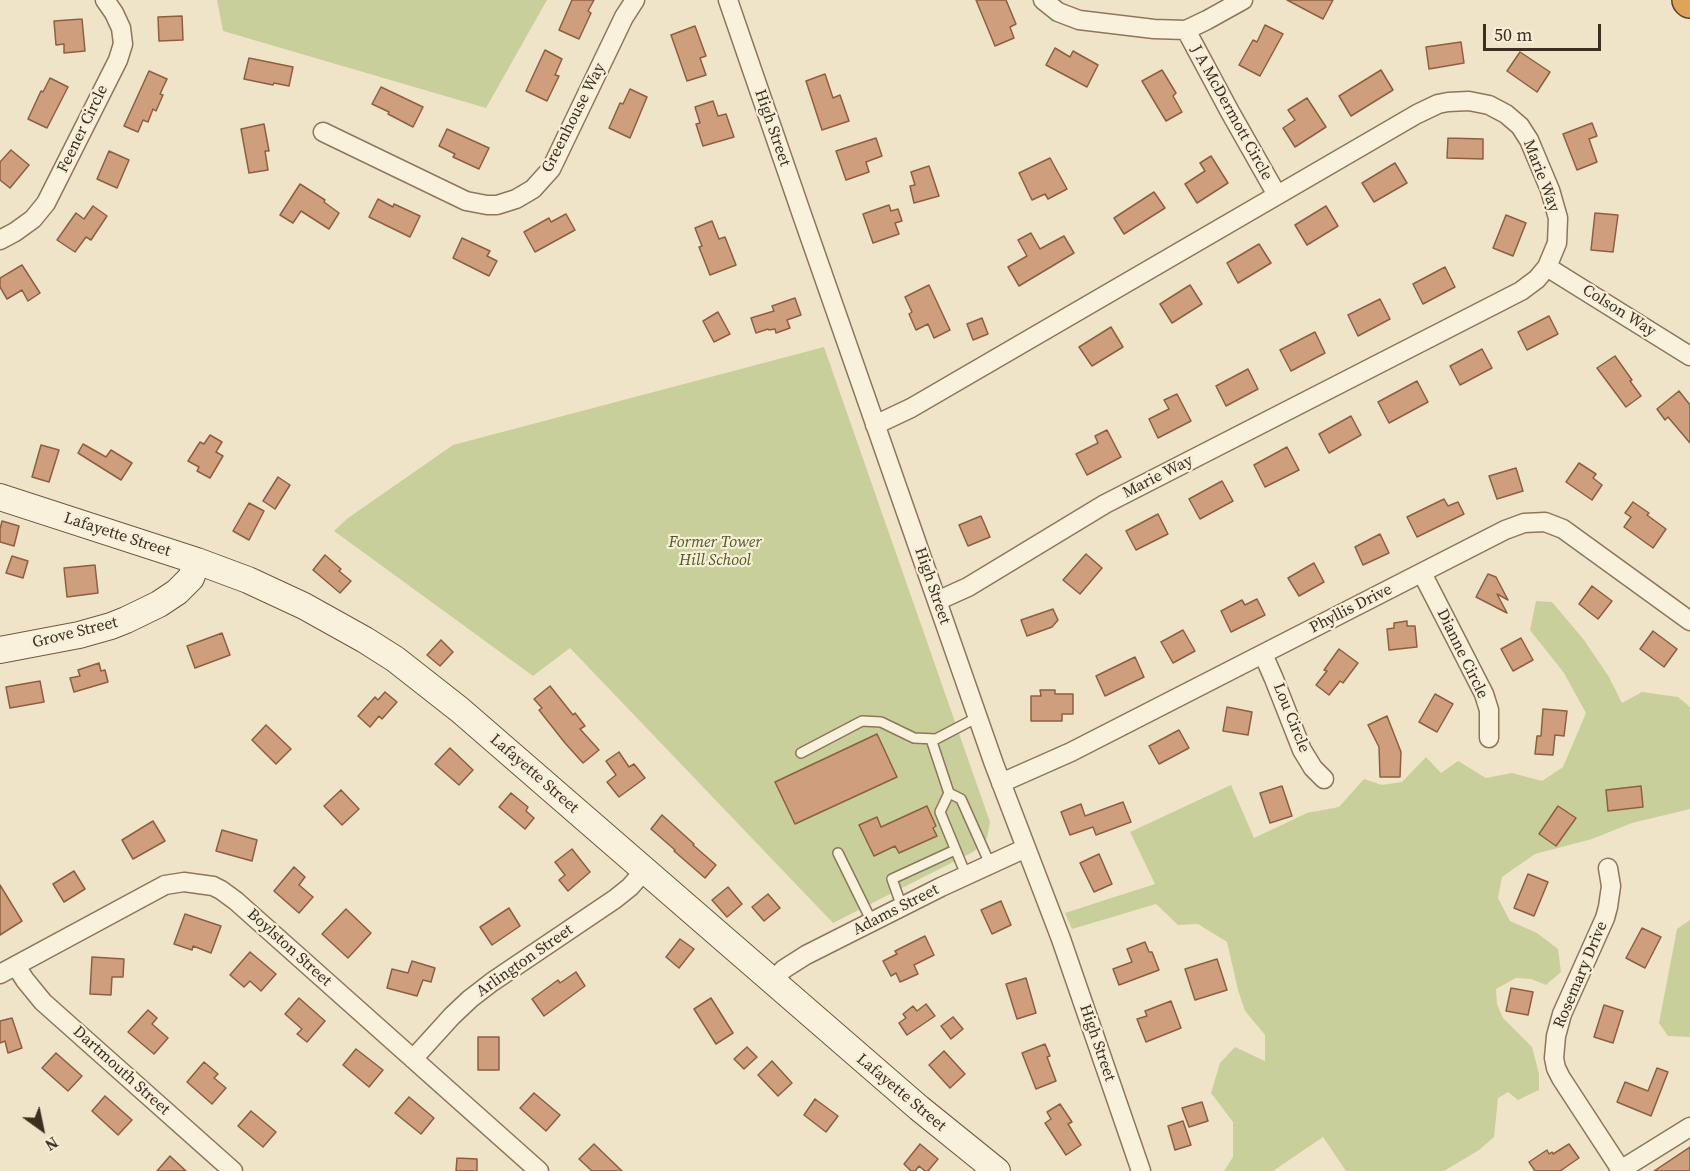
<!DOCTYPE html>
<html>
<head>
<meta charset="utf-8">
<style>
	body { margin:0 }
	#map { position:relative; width:1690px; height:1171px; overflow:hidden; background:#f0e4c8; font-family:"Source Serif 4",serif }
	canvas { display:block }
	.north { position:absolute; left:12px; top:1099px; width:60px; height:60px; -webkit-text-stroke:4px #f7eed8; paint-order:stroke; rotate:147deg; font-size:16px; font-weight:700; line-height:24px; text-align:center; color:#3d2e20 }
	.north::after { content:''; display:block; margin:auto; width:21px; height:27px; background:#3d2e20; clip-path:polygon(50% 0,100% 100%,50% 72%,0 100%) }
	.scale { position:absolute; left:1483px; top:24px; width:118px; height:27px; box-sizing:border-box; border:3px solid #3d2e20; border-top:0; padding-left:8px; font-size:18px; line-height:21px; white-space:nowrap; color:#3d2e20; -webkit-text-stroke:4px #f7eed8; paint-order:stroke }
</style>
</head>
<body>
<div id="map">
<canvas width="1690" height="1171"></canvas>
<div class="north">N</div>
<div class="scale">50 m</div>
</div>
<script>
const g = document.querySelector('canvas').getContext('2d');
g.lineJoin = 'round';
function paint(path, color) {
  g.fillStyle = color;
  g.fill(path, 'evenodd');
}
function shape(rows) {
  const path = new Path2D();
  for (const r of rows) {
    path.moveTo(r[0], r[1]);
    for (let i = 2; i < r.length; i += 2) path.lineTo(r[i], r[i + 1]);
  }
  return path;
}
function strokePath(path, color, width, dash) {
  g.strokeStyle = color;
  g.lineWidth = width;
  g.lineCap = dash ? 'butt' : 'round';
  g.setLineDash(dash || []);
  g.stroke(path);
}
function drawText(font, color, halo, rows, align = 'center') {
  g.font = font + ' "Source Serif 4",serif';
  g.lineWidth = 4.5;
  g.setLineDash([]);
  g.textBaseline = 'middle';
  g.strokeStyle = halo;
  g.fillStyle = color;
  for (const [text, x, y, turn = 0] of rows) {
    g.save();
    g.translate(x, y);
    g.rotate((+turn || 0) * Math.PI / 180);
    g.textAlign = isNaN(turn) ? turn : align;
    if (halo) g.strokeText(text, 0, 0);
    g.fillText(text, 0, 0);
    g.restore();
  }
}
paint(shape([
	[217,0,547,0,486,108,223,31],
	[824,347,990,822,987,838,982,845,973,852,833,923,570,648,533,676,334,531,348,518,453,445],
	[1536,601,1552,602,1584,640,1609,677,1622,703,1642,692,1678,697,1690,707,1690,809,1632,823,1592,839,1535,854,1502,877,1498,898,1510,921,1537,933,1558,949,1561,972,1546,985,1531,979,1516,978,1496,989,1497,1004,1503,1018,1532,1047,1539,1074,1539,1090,1518,1100,1508,1092,1498,1098,1494,1137,1479,1150,1444,1171,1346,1171,1323,1137,1273,1171,1224,1171,1233,1157,1233,1122,1211,1093,1220,1063,1235,1047,1265,1061,1265,1035,1245,1011,1238,990,1227,942,1198,924,1178,925,1156,904,1072,929,1065,913,1155,884,1130,832,1231,785,1254,838,1307,813,1339,807,1364,779,1382,785,1402,782,1426,757,1441,773,1458,761,1486,778,1512,773,1542,781,1563,767,1586,713,1564,673,1530,630],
	[1690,920,1690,1037,1668,1036,1659,1023,1677,929]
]), '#c9cf9b');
const building = shape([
	[572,0,594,0,588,11,591,13,579,39,559,30,572,0],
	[976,0,1006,0,1016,24,1010,27,1014,38,995,46,976,0],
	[1287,0,1333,0,1323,19,1287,0],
	[182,16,183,40,159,41,158,17,182,16],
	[82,19,85,51,64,53,64,44,56,45,54,21,82,19],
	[1265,25,1283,34,1260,76,1239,65,1253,40,1257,42,1265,25],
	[695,26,706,56,700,58,706,75,687,81,671,35,695,26],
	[1461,42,1464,63,1429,69,1426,47,1461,42],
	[1055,48,1070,57,1073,51,1098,65,1087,87,1046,65,1055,48],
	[545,50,562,59,555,75,559,76,547,101,526,91,545,50],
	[1520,52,1550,72,1537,92,1507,71,1520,52],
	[249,58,293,67,289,86,274,83,273,85,244,79,249,58],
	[1162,70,1176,93,1173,96,1182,112,1166,121,1142,81,1162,70],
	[1381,70,1393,90,1351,116,1339,96,1381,70],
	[149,71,167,79,160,94,163,95,156,111,153,109,148,122,143,120,138,132,124,126,149,71],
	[825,74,833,98,840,95,849,121,822,130,806,81,825,74],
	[50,78,68,87,47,128,28,119,41,91,43,92,50,78],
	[381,87,423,107,413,127,388,114,389,112,372,104,381,87],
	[630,89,647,97,630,138,609,128,620,103,623,104,630,89],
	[1307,98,1326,127,1295,147,1283,128,1295,120,1288,110,1307,98],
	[713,101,718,116,726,114,734,137,703,146,696,124,700,123,695,107,713,101],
	[1592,123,1597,136,1589,139,1597,162,1577,170,1563,134,1592,123],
	[264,124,269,151,265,151,268,170,249,173,241,129,264,124],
	[447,129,489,148,479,169,453,157,455,154,439,146,447,129],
	[876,138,882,156,866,162,869,172,846,180,836,151,876,138],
	[1448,138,1483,139,1483,159,1447,158,1448,138],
	[11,150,29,165,10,188,0,180,0,162,11,150],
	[109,151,129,160,117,188,97,179,109,151],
	[1211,156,1228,183,1197,203,1185,184,1205,171,1200,163,1211,156],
	[1050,158,1067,189,1048,199,1045,194,1032,200,1019,173,1050,158],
	[1395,163,1407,183,1374,202,1362,183,1395,163],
	[929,166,939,196,914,203,910,186,915,185,911,172,929,166],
	[300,184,325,200,324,202,339,213,329,229,301,211,293,223,280,215,300,184],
	[1154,192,1165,208,1124,234,1114,218,1154,192],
	[378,199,393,207,394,204,420,216,410,237,369,217,378,199],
	[889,205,891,211,898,209,902,221,895,223,899,234,873,243,863,214,889,205],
	[93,206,107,216,91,240,86,237,75,252,57,240,76,213,84,219,93,206],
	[1326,206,1338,226,1307,245,1295,225,1326,206],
	[1595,213,1618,215,1613,252,1591,250,1595,213],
	[566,214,575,230,535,252,524,232,549,218,551,222,566,214],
	[1506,215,1526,223,1513,256,1493,248,1506,215],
	[712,221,719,239,725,237,736,265,710,275,699,247,702,246,695,228,712,221],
	[1031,233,1040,249,1064,236,1074,253,1019,286,1008,267,1027,256,1018,240,1031,233],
	[462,238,490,251,487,256,497,261,489,276,453,258,462,238],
	[1259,244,1271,263,1238,283,1227,263,1259,244],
	[22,265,40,293,28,301,22,290,7,299,0,287,0,278,22,265],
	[1445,267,1455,287,1423,304,1413,284,1445,267],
	[929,285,950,330,934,338,928,324,916,330,909,314,912,312,905,297,929,285],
	[1190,285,1202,304,1172,323,1160,304,1190,285],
	[795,298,801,315,787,320,790,328,776,333,775,329,769,330,768,329,756,333,751,318,774,311,772,306,795,298],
	[1380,299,1390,319,1358,336,1348,315,1380,299],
	[718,312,730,334,714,342,703,321,718,312],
	[1549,316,1558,334,1527,350,1518,332,1549,316],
	[982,318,988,334,973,340,967,324,982,318],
	[1111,327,1123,347,1092,366,1079,347,1111,327],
	[1315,332,1325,353,1291,371,1280,350,1315,332],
	[1482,349,1492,368,1460,385,1450,366,1482,349],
	[1615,356,1632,380,1630,381,1641,396,1626,407,1597,368,1615,356],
	[1248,369,1258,389,1226,406,1216,386,1248,369],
	[1417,381,1428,402,1389,423,1378,402,1417,381],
	[1679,391,1690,405,1690,443,1668,417,1665,420,1657,409,1679,391],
	[1177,394,1191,421,1158,438,1149,419,1169,409,1164,400,1177,394],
	[1351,416,1361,435,1329,453,1319,434,1351,416],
	[1107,430,1121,457,1087,475,1076,454,1098,443,1095,436,1107,430],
	[210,435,222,442,216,452,223,456,210,478,197,471,199,467,188,461,200,442,204,444,210,435],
	[83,444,106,457,111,450,132,463,121,480,78,453,83,444],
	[41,445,59,450,49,482,32,477,41,445],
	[1287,447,1299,470,1265,487,1254,465,1287,447],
	[1579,463,1596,474,1593,478,1602,485,1592,500,1566,482,1579,463],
	[1516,468,1523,491,1497,499,1489,476,1516,468],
	[278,477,290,485,275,509,263,501,278,477],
	[1222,481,1233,501,1200,519,1189,499,1222,481],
	[1444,499,1448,506,1458,502,1464,514,1417,537,1407,517,1444,499],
	[1633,502,1649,513,1647,515,1666,529,1653,548,1624,527,1631,517,1625,513,1633,502],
	[249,503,264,511,249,540,233,531,249,503],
	[1158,514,1168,534,1136,550,1126,531,1158,514],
	[981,516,990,537,968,546,959,525,981,516],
	[2,521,19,526,14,546,0,542,0,529,2,521],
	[1380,534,1389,553,1363,565,1355,547,1380,534],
	[1086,554,1102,568,1080,594,1063,580,1086,554],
	[325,555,341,569,339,571,351,581,340,593,313,570,325,555],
	[12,556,28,561,23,578,6,573,12,556],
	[1314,563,1324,582,1299,596,1288,578,1314,563],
	[95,565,98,593,67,597,64,568,95,565],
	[1488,574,1496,577,1508,600,1497,594,1507,613,1476,597,1488,574],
	[1592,586,1612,601,1598,619,1579,604,1592,586],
	[1257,599,1265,615,1231,632,1221,611,1242,600,1245,605,1257,599],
	[1053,609,1058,620,1052,627,1027,636,1021,620,1053,609],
	[1407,621,1407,626,1415,626,1417,647,1389,650,1387,629,1394,628,1394,623,1407,621],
	[1183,630,1195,651,1173,663,1161,642,1183,630],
	[1653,631,1677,649,1664,667,1640,649,1653,631],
	[222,633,230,655,195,668,187,646,222,633],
	[1521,638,1533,660,1513,671,1501,649,1521,638],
	[441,640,453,652,440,666,427,655,441,640],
	[1339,649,1358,663,1343,683,1340,681,1329,695,1316,685,1327,671,1324,670,1339,649],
	[1135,657,1144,677,1105,696,1096,676,1135,657],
	[99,663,101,671,105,670,108,682,74,692,70,678,80,676,78,670,99,663],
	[40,681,44,702,10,708,6,687,40,681],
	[550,686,573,715,575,713,585,726,580,729,599,750,583,763,565,743,539,710,542,708,534,699,550,686],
	[1040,690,1055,690,1055,694,1073,694,1073,714,1062,714,1062,721,1031,721,1031,696,1041,696,1040,690],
	[385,692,397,702,382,719,379,716,370,727,358,716,375,697,378,700,385,692],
	[1435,694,1453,704,1437,732,1419,722,1435,694],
	[1227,707,1252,712,1248,735,1223,731,1227,707],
	[1543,709,1567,711,1564,736,1555,735,1553,755,1535,754,1537,736,1541,736,1543,709],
	[1387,716,1401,752,1400,777,1380,777,1379,747,1368,725,1387,716],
	[266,725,291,749,276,764,252,740,266,725],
	[1179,730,1189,748,1159,764,1149,746,1179,730],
	[877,734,897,777,795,824,775,782,877,734],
	[450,748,473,770,459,785,435,764,450,748],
	[619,752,629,767,634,764,645,778,619,797,607,782,616,775,606,761,619,752],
	[1282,786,1292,816,1270,823,1260,793,1282,786],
	[1641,786,1643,807,1608,811,1606,790,1641,786],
	[341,790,359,809,342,825,324,806,341,790],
	[511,793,528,807,526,811,534,818,525,829,499,807,511,793],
	[1123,802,1131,822,1096,835,1093,827,1070,835,1061,812,1081,804,1085,816,1123,802],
	[927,806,936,826,933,828,937,836,899,853,895,846,874,856,859,825,877,817,881,827,927,806],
	[1558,806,1576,818,1556,846,1539,834,1558,806],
	[662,815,694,844,693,845,716,865,705,878,674,851,675,850,651,829,662,815],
	[153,821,165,841,133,859,122,840,153,821],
	[222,830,257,840,252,861,216,851,222,830],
	[572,849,590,872,568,891,559,880,565,875,555,862,572,849],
	[1099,854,1112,884,1094,892,1080,863,1099,854],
	[294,867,305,877,299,885,313,897,299,913,274,891,294,867],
	[74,871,85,889,64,902,53,884,74,871],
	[1528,874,1548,882,1534,916,1514,908,1528,874],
	[0,885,22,921,0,935,0,885],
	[728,887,742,904,727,917,712,900,728,887],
	[768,894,780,908,764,921,752,907,768,894],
	[1001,901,1011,925,992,934,981,910,1001,901],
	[509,908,520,926,492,945,480,927,509,908],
	[346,909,371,933,348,958,322,934,346,909],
	[185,914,221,926,211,953,193,946,192,950,174,944,185,914],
	[1642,928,1661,937,1645,968,1626,958,1642,928],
	[925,936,934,955,914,965,918,974,900,982,896,973,891,976,883,961,897,954,895,951,925,936],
	[680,939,694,949,679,968,666,957,680,939],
	[1145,942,1149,952,1152,952,1159,970,1119,985,1113,969,1132,962,1127,949,1145,942],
	[250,952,276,974,261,991,250,981,244,987,230,975,250,952],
	[92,957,124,959,123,977,112,977,111,995,90,994,92,957],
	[1217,959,1227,990,1195,1000,1185,969,1217,959],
	[412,961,435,968,431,982,423,980,417,996,387,988,392,969,408,973,412,961],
	[576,972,585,986,544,1016,532,999,558,980,560,983,576,972],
	[1026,978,1036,1013,1017,1019,1006,984,1026,978],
	[1511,988,1533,992,1528,1015,1506,1011,1511,988],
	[299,998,325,1021,307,1042,297,1034,302,1029,285,1014,299,998],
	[711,998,733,1033,716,1044,694,1009,711,998],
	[1171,1001,1181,1028,1146,1042,1137,1019,1147,1016,1145,1011,1171,1001],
	[926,1004,935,1016,907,1035,899,1023,906,1018,903,1014,913,1006,917,1011,926,1004],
	[1604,1005,1623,1011,1613,1043,1594,1037,1604,1005],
	[148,1010,157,1018,152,1024,168,1038,154,1054,128,1032,148,1010],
	[953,1017,963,1029,951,1039,941,1026,953,1017],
	[12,1018,22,1048,8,1053,5,1041,0,1043,0,1021,12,1018],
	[478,1037,499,1037,499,1070,478,1070,478,1037],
	[1045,1044,1050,1056,1047,1057,1056,1081,1036,1089,1022,1053,1045,1044],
	[747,1047,757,1057,744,1069,734,1059,747,1047],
	[356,1049,383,1070,369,1087,343,1065,356,1049],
	[944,1051,965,1074,950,1088,929,1065,944,1051],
	[56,1053,82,1076,68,1091,42,1068,56,1053],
	[772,1061,792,1083,778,1096,758,1075,772,1061],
	[204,1062,218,1074,214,1078,226,1088,212,1104,187,1082,204,1062],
	[1657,1068,1668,1072,1651,1116,1617,1102,1625,1082,1648,1091,1657,1068],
	[534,1093,560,1115,546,1131,520,1108,534,1093],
	[105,1096,132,1120,118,1135,92,1111,105,1096],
	[409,1097,434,1118,421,1134,395,1113,409,1097],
	[815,1099,838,1116,826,1132,804,1115,815,1099],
	[1202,1102,1208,1121,1189,1127,1182,1108,1202,1102],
	[1060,1104,1072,1122,1068,1124,1081,1145,1066,1155,1045,1123,1051,1119,1047,1112,1060,1104],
	[251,1111,276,1132,263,1147,238,1126,251,1111],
	[1183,1121,1191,1145,1175,1150,1168,1126,1183,1121],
	[594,1144,622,1171,592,1171,579,1159,594,1144],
	[920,1144,938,1159,928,1171,925,1171,919,1166,915,1171,911,1171,904,1164,920,1144],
	[1569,1144,1579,1158,1560,1171,1535,1171,1529,1162,1547,1150,1549,1154,1552,1152,1553,1154,1569,1144],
	[1690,1147,1690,1171,1654,1171,1690,1147],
	[170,1156,186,1171,157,1171,170,1156],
	[457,1158,477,1159,477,1171,456,1171,457,1158]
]);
paint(building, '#cf9f7d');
strokePath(building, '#8d5f41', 1.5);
const lane = shape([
	[931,739,949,793,961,799,990,864],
	[801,753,862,721,881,722,914,738,936,739,978,717],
	[949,793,940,812,966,875],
	[838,853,872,922],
	[902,907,892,879,955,850]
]);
const street = shape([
	[728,0,801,212,994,764,1061,939,1141,1171],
	[1043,0,1058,12,1079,20,1154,29,1186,30,1207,20,1243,0],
	[1186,30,1230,112,1277,195],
	[323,132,466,201,487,205,497,205,516,199,533,189,551,169,624,17,635,0],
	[0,240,15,232,33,219,46,203,118,60,123,44,121,28,114,13,105,0],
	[1547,267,1690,356],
	[875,425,911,408,1417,114,1438,104,1448,102,1469,101,1489,105,1506,114,1520,126,1529,140,1550,190,1558,218,1557,243,1547,267,1537,279,1521,291,1105,504,968,587,937,601],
	[1422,573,1484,694,1489,710,1489,738],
	[1263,654,1274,679,1302,750,1313,768,1324,779],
	[1001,783,1071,752,1505,530,1524,523,1545,522,1563,529,1690,621],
	[1608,868,1611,886,1608,907,1605,918,1562,1014,1556,1036,1554,1058,1556,1068,1561,1078,1621,1170],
	[16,966,25,980,43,1002,233,1171],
	[0,974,165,885,184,882,213,886,221,890,236,901,539,1171],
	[772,981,784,969,806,955,941,887,1026,848],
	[413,1059,452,1016,470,999,492,982,615,899,630,887,644,871],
	[1619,1171,1690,1127]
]);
const secondary = shape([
	[0,497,197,561,248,580,304,606,365,640,395,659,460,710,919,1108,997,1171],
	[0,650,79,635,111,626,126,620,159,604,177,592,191,578,197,561]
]);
const highway = shape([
	[1689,0,1690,1]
]);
strokePath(lane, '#8d765c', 12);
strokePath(street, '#8d765c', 21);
strokePath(secondary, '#6f573f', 28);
strokePath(highway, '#5b4430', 36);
strokePath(lane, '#faf1dc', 9);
strokePath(street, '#faf1dc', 18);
strokePath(secondary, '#faf1dc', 26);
strokePath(highway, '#e0a458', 33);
drawText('16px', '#3d2e20', '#f7eed8', [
	["J A McDermott Circle",1231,113,61],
	["Greenhouse Way",574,118,-63],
	["High Street",772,128,71],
	["Feener Circle",83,129,-64],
	["Marie Way",1541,176,69],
	["Colson Way",1619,311,32],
	["Marie Way",1158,477,-27],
	["Lafayette Street",117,535,18],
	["High Street",932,586,71],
	["Phyllis Drive",1351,609,-27],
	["Grove Street",75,633,-14],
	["Dianne Circle",1462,654,64],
	["Lou Circle",1291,718,68],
	["Lafayette Street",534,774,41],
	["Adams Street",896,910,-27],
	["Boylston Street",289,948,42],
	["Arlington Street",525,961,-35],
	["Rosemary Drive",1581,975,-67],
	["High Street",1097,1043,71],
	["Dartmouth Street",121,1071,42],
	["Lafayette Street",901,1093,40]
]);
drawText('italic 16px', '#4d5a26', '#f7eed8', [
	["Former Tower",715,543],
	["Hill School",715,561]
]);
</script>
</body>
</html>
